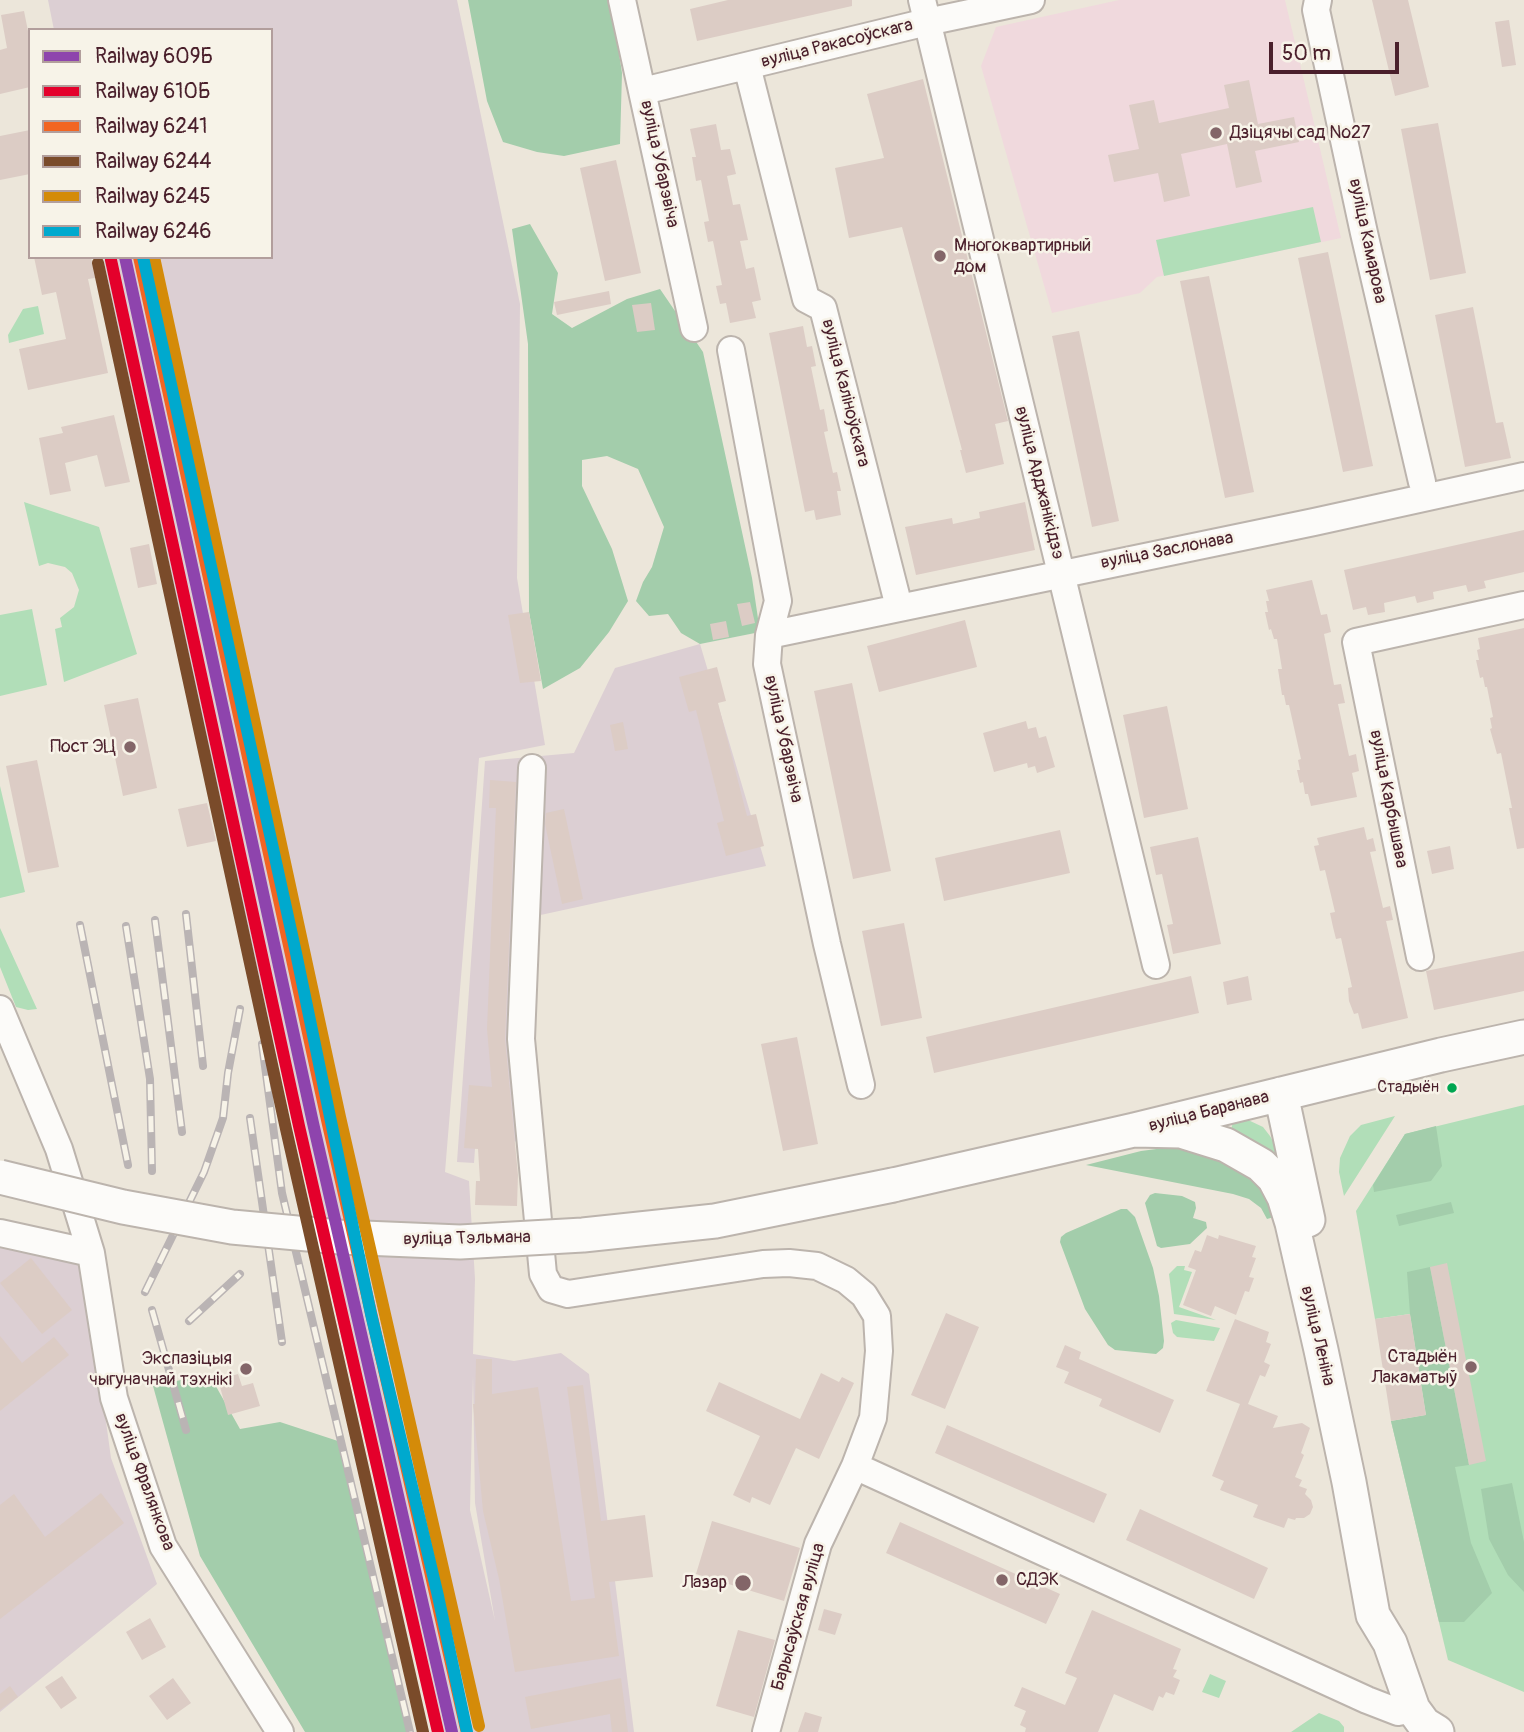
<!DOCTYPE html>
<html>
<head>
<meta charset="utf-8">
<style>
	body { margin:0 }
	#map { position:relative; width:1524px; height:1732px; overflow:hidden; background:#ece6da; font-family:Pangolin,sans-serif }
	canvas { display:block }
	.legend { position:absolute; left:28px; top:28px; width:245px; height:231px; box-sizing:border-box; background:#f7f3e8; border:2px solid #b29e9c; margin:0; padding:9px 12px; list-style:none; font-size:21px; color:#4a1f2b }
	.legend li { display:flex; align-items:center; gap:14px; height:35px }
	.legend b { width:35px; border:2px solid #b29e9c }
	.scale { position:absolute; left:1269px; top:42px; width:130px; height:32px; box-sizing:border-box; border:4px solid #4a1f2b; border-top:0; padding-left:9px; font-size:21px; line-height:24px; white-space:nowrap; color:#4a1f2b; -webkit-text-stroke:5px #f7f3e8; paint-order:stroke }
</style>
</head>
<body>
<div id="map">
<canvas width="1524" height="1732"></canvas>
<ul class="legend">
<li><b style="height:9px;background:#8e44ad"></b>Railway 609Б</li>
<li><b style="height:9px;background:#e4002b"></b>Railway 610Б</li>
<li><b style="height:9px;background:#f26522"></b>Railway 6241</li>
<li><b style="height:9px;background:#7a4b2a"></b>Railway 6244</li>
<li><b style="height:9px;background:#d48b09"></b>Railway 6245</li>
<li><b style="height:9px;background:#00a9ce"></b>Railway 6246</li>
</ul>
<div class="scale">50 m</div>
</div>
<script>
const g = document.querySelector('canvas').getContext('2d');
g.lineJoin = 'round';
function paint(path, color) {
  g.fillStyle = color;
  g.fill(path, 'evenodd');
}
function shape(rows) {
  const path = new Path2D();
  for (const r of rows) {
    path.moveTo(r[0], r[1]);
    for (let i = 2; i < r.length; i += 2) path.lineTo(r[i], r[i + 1]);
  }
  return path;
}
function strokePath(path, color, width, dash) {
  g.strokeStyle = color;
  g.lineWidth = width;
  g.lineCap = dash ? 'butt' : 'round';
  g.setLineDash(dash || []);
  g.stroke(path);
}
function drawText(font, color, halo, rows, align = 'center') {
  g.font = font + ' Pangolin,sans-serif';
  g.lineWidth = 5;
  g.setLineDash([]);
  g.textBaseline = 'middle';
  g.strokeStyle = halo;
  g.fillStyle = color;
  for (const [text, x, y, turn = 0] of rows) {
    g.save();
    g.translate(x, y);
    g.rotate((+turn || 0) * Math.PI / 180);
    g.textAlign = isNaN(turn) ? turn : align;
    if (halo) g.strokeText(text, 0, 0);
    g.fillText(text, 0, 0);
    g.restore();
  }
}
paint(shape([
	[1119,0,1285,0,1341,238,1157,277,1140,293,1052,313,981,66,996,27]
]), '#f0d9dd');
paint(shape([
	[48,0,457,0,520,304,517,578,545,745,479,758,445,1172,469,1181,475,1279,473,1354,514,1361,561,1353,589,1374,634,1732,432,1732,237,880,103,257,271,257,271,30,54,30],
	[473,1375,475,1503,495,1621,470,1510],
	[700,644,766,866,536,916,520,1142,484,1138,475,1149,474,1163,457,1162,485,761,574,753,615,668],
	[0,1240,83,1255,111,1458,157,1584,0,1712]
]), '#dccfd3');
paint(shape([
	[1313,207,1321,242,1164,276,1156,240],
	[38,306,44,334,9,343,8,335,23,309],
	[24,502,99,527,137,654,64,682,55,629,62,627,60,618,74,607,79,590,72,573,65,567,48,563,39,566],
	[32,609,47,685,0,696,0,615],
	[0,786,25,892,0,898],
	[0,928,37,1009,28,1010,16,1007,0,967],
	[1524,1105,1524,1692,1448,1660,1391,1421,1426,1415,1410,1314,1375,1319,1356,1211,1405,1134],
	[1395,1116,1344,1196,1339,1172,1340,1158,1350,1136,1361,1125],
	[1246,1119,1263,1127,1270,1136,1279,1152,1284,1169,1231,1130,1233,1122],
	[1177,1266,1185,1266,1184,1270,1192,1272,1179,1307,1216,1320,1174,1314,1169,1274],
	[1176,1320,1220,1328,1214,1341,1177,1337,1173,1333,1171,1323],
	[1210,1674,1226,1681,1219,1698,1202,1692],
	[1319,1713,1339,1721,1344,1727,1344,1732,1291,1732]
]), '#b1deb8');
paint(shape([
	[468,0,611,0,622,73,620,144,564,156,537,152,503,142,487,101],
	[530,224,558,273,552,314,572,328,627,299,660,289,703,352,752,578,760,632,700,644,681,633,668,614,649,616,636,601,643,582,652,567,664,527,638,469,607,456,582,460,582,486,612,549,628,601,609,632,580,668,543,689,529,612,528,344,512,229],
	[1436,1126,1442,1166,1431,1181,1374,1192,1373,1185,1405,1134],
	[1172,1147,1209,1150,1252,1171,1281,1215,1267,1219,1261,1208,1249,1199,1233,1194,1086,1165,1141,1151],
	[1155,1193,1182,1196,1195,1202,1196,1208,1193,1218,1206,1222,1207,1228,1190,1244,1161,1248,1157,1246,1145,1203,1150,1195],
	[1451,1202,1454,1213,1399,1226,1396,1215],
	[1121,1209,1127,1209,1135,1217,1153,1268,1159,1296,1164,1341,1163,1348,1156,1354,1115,1350,1108,1345,1085,1309,1060,1242,1061,1237,1066,1233],
	[1430,1267,1469,1465,1455,1467,1471,1543,1492,1593,1464,1622,1439,1622,1391,1421,1426,1415,1410,1314,1407,1272],
	[209,1374,240,1429,280,1422,341,1442,410,1732,305,1732,200,1556,153,1386],
	[1512,1483,1524,1542,1524,1592,1508,1575,1489,1539,1481,1489]
]), '#a3cdab');
paint(shape([
	[728,0,852,0,852,6,697,41,690,9],
	[1372,0,1408,0,1429,87,1395,96],
	[24,11,30,41,30,87,0,94,0,50,7,48,1,15],
	[1509,20,1516,65,1502,67,1495,22],
	[923,79,1008,421,995,424,1004,464,966,473,960,450,962,450,902,227,849,238,835,168,884,158,867,94],
	[1249,80,1258,124,1294,117,1299,142,1255,151,1262,182,1236,188,1227,144,1181,154,1190,196,1164,202,1158,173,1114,182,1108,155,1139,149,1129,105,1154,100,1159,123,1229,108,1224,85],
	[1438,123,1466,273,1430,280,1401,129],
	[716,124,721,150,730,149,736,174,727,176,733,205,740,204,748,240,740,241,746,269,754,267,761,300,752,302,756,318,730,323,726,303,720,304,716,286,722,285,713,241,708,242,704,222,709,221,701,180,696,181,692,157,696,157,690,129],
	[30,130,30,174,0,180,0,136],
	[616,160,641,273,605,281,580,168],
	[1328,252,1373,466,1343,472,1298,258],
	[34,257,91,257,95,278,88,279,108,373,28,390,19,349,66,339,56,292,42,295],
	[1209,276,1254,492,1225,498,1180,281],
	[609,291,611,304,557,315,554,302],
	[651,303,655,330,637,332,632,305],
	[1473,307,1496,423,1503,422,1511,458,1465,467,1435,315],
	[803,326,807,347,812,346,816,366,811,367,820,410,824,409,828,431,824,432,833,473,837,472,841,491,837,491,841,515,816,520,814,510,805,512,769,333],
	[1079,331,1119,521,1092,527,1052,336],
	[114,415,130,482,105,487,97,455,65,463,71,491,50,495,39,438,63,433,61,427],
	[1025,502,1035,550,916,575,905,527,952,518,953,524,980,518,979,512],
	[1524,530,1524,572,1484,581,1486,588,1468,592,1466,585,1433,592,1434,599,1417,603,1415,596,1384,603,1385,612,1368,615,1366,607,1353,610,1344,570],
	[149,544,157,584,138,588,130,548],
	[1312,580,1321,615,1327,614,1331,632,1324,634,1334,685,1341,684,1345,703,1338,704,1349,756,1356,754,1359,771,1352,773,1357,797,1311,806,1308,794,1305,794,1303,782,1300,783,1297,770,1300,770,1298,760,1301,759,1289,705,1286,705,1284,695,1282,695,1278,669,1282,669,1277,639,1274,639,1271,629,1269,630,1265,612,1268,612,1266,601,1269,601,1266,590],
	[750,602,755,623,742,626,737,604],
	[529,612,541,681,520,683,508,615],
	[965,620,977,667,879,692,867,646],
	[726,621,729,637,713,640,710,624],
	[1524,628,1524,848,1517,849,1509,808,1512,808,1501,753,1497,754,1490,729,1492,728,1490,718,1493,717,1487,687,1485,687,1483,677,1480,678,1476,660,1479,660,1477,650,1480,649,1478,638],
	[717,667,726,701,718,703,747,816,756,814,764,846,726,856,717,823,724,821,696,710,689,712,679,677],
	[852,683,891,871,853,879,814,691],
	[138,698,157,788,123,796,104,705],
	[1167,706,1188,809,1144,818,1123,715],
	[1026,721,1028,729,1036,727,1039,738,1046,736,1055,767,1037,773,1035,766,1028,768,1027,763,994,772,983,733],
	[623,722,628,749,615,751,610,725],
	[37,760,59,867,28,873,6,766],
	[490,780,516,782,505,1039,518,1175,517,1206,475,1205,476,1181,480,1181,478,1149,464,1148,469,1085,492,1087,487,1029,496,808,489,808],
	[207,803,216,841,187,847,178,809],
	[564,809,583,899,562,904,545,824,546,813],
	[1364,827,1367,840,1373,838,1376,851,1370,852,1383,908,1390,906,1393,920,1386,921,1408,1018,1362,1029,1358,1013,1354,1014,1349,1001,1348,988,1352,987,1341,938,1336,939,1333,927,1330,913,1335,912,1325,870,1320,871,1314,846,1319,845,1317,838],
	[1060,830,1070,873,944,901,935,858],
	[1198,837,1221,944,1173,954,1167,925,1173,924,1162,874,1156,875,1150,847],
	[1450,846,1454,869,1432,874,1427,851],
	[904,923,922,1018,881,1026,862,931],
	[1524,951,1524,991,1434,1010,1426,971],
	[1191,976,1199,1013,934,1073,926,1037],
	[1248,976,1252,1000,1227,1005,1223,982],
	[797,1037,818,1144,783,1151,761,1044],
	[1207,1235,1218,1239,1219,1235,1256,1246,1252,1257,1256,1258,1249,1277,1254,1278,1249,1292,1245,1291,1236,1315,1215,1306,1211,1316,1183,1305,1196,1270,1188,1267,1195,1250,1201,1252],
	[31,1258,72,1310,42,1334,0,1283],
	[1447,1263,1486,1461,1469,1465,1430,1267],
	[946,1313,979,1327,945,1409,911,1395],
	[1410,1314,1426,1415,1391,1421,1375,1319],
	[1235,1319,1269,1332,1266,1342,1271,1344,1264,1362,1270,1365,1265,1377,1260,1375,1248,1404,1278,1416,1273,1428,1302,1423,1310,1428,1301,1453,1304,1455,1295,1477,1302,1480,1299,1486,1307,1489,1305,1494,1311,1500,1313,1507,1310,1514,1304,1518,1296,1518,1295,1520,1288,1518,1284,1528,1253,1517,1258,1505,1220,1490,1224,1481,1212,1476,1240,1404,1206,1391],
	[0,1336,22,1363,54,1337,69,1355,0,1411],
	[1065,1345,1081,1352,1079,1359,1174,1400,1160,1433,1099,1406,1102,1399,1064,1383,1069,1372,1056,1367],
	[476,1359,492,1359,492,1394,538,1387,571,1601,595,1598,567,1387,583,1385,601,1521,645,1515,653,1577,609,1582,619,1656,515,1672,499,1579,483,1511,473,1404,475,1404],
	[821,1373,839,1382,842,1377,854,1383,819,1459,796,1448,770,1505,752,1497,750,1503,733,1495,760,1436,706,1411,719,1382,800,1419],
	[238,1374,242,1386,253,1383,260,1406,228,1415,218,1380],
	[947,1425,1107,1494,1094,1523,935,1453],
	[101,1493,124,1523,0,1619,0,1505,14,1494,45,1537],
	[1140,1509,1268,1568,1254,1599,1126,1540],
	[712,1521,800,1548,784,1601,696,1574],
	[900,1522,1060,1594,1046,1624,886,1553],
	[824,1609,842,1614,835,1635,818,1630],
	[1092,1610,1181,1649,1173,1669,1177,1670,1173,1677,1180,1680,1174,1695,1166,1692,1163,1698,1159,1696,1153,1711,1114,1694,1098,1732,1025,1732,1026,1728,1020,1725,1026,1711,1014,1706,1022,1687,1065,1705,1077,1678,1065,1673],
	[150,1618,166,1647,142,1660,126,1632],
	[738,1630,775,1640,754,1717,716,1706],
	[62,1676,77,1698,61,1709,45,1687],
	[173,1678,191,1703,167,1720,149,1696],
	[621,1678,628,1732,612,1732,610,1714,531,1729,525,1697],
	[10,1686,18,1697,0,1710,0,1694],
	[805,1712,822,1717,818,1732,798,1732]
]), '#dcccc5');
const minor = shape([
	[622,0,694,328],
	[922,0,1156,965],
	[1318,0,1316,10,1364,233,1422,482],
	[747,66,806,299,823,308,899,607],
	[643,91,927,22,1031,0],
	[731,350,778,601,769,635,767,664,827,944,861,1085],
	[769,635,1314,522,1524,476],
	[532,768,521,1039,543,1274,551,1289,568,1294,763,1264,789,1263,817,1266,846,1280,864,1295,877,1316,879,1351,873,1418,855,1466,1367,1700,1398,1712,1413,1709],
	[1420,957,1356,642,1524,605],
	[0,1009,59,1149,91,1253,114,1398,163,1546,280,1732],
	[0,1233,91,1253],
	[766,1732,818,1544,855,1466]
]);
const major = shape([
	[1281,1094,1308,1220],
	[1134,1130,1181,1131,1226,1145,1261,1165,1274,1178,1284,1197,1292,1223,1321,1350,1349,1482,1373,1615,1390,1643,1413,1709,1424,1724,1437,1732],
	[893,1185,1134,1130,1441,1055,1524,1037]
]);
strokePath(minor, '#bcb4ad', 30);
strokePath(major, '#bcb4ad', 37);
strokePath(minor, '#fcfbf9', 26);
strokePath(major, '#fcfbf9', 33);
const rail = shape([
	[186,914,203,1066],
	[155,920,182,1132],
	[80,925,128,1165],
	[126,926,150,1079,152,1171],
	[262,1044,282,1193,410,1732],
	[250,1118,282,1342],
	[145,1292,204,1172,223,1118,228,1073,240,1009],
	[152,1310,186,1430],
	[189,1321,240,1274]
]);
strokePath(rail, '#bab4b4', 8);
strokePath(rail, '#f7f3e8', 5, [16]);
const majorBridge = shape([
	[0,1177,123,1207,232,1227,340,1237,460,1242,583,1235,715,1221,893,1185]
]);
strokePath(majorBridge, '#bcb4ad', 37, []);
strokePath(majorBridge, '#fcfbf9', 33);
strokePath(shape([
	[125,257,313,1123,452,1732]
]), '#8e44ad', 12);
strokePath(shape([
	[111,260,299,1126,438,1732]
]), '#e4002b', 12);
strokePath(shape([
	[139,257,327,1120,466,1729]
]), '#f26522', 12);
strokePath(shape([
	[98,263,286,1129,423,1732]
]), '#7a4b2a', 12);
strokePath(shape([
	[154,257,340,1117,479,1726]
]), '#d48b09', 12);
strokePath(shape([
	[143,257,296,953,371,1314,438,1596,467,1732]
]), '#00a9ce', 12);
for (const [x, y, r, color] of [
	[1216,133,7,"#836568"],
	[940,256,7,"#836568"],
	[130,747,7,"#836568"],
	[1452,1088,6,"#00a651"],
	[1471,1367,7,"#836568"],
	[246,1369,7,"#836568"],
	[1002,1580,7,"#836568"],
	[743,1583,9,"#836568"]
]) {
  const dot = new Path2D();
  dot.arc(x, y, r, 0, 2 * Math.PI);
  g.fillStyle = color;
  g.fill(dot);
  strokePath(dot, '#f7f3e8', 2.5);
}
drawText('16px', '#4a1f2b', '#f7f3e8', [
	["Стадыён",1439,1088]
], 'right');
drawText('18px', '#4a1f2b', '#f7f3e8', [
	["вуліца Ракасоўскага",837,44,-14],
	["вуліца Убарэвіча",659,164,78],
	["вуліца Камарова",1367,241,78],
	["вуліца Каліноўскага",845,393,76],
	["вуліца Арджанікідзэ",1039,483,76],
	["вуліца Заслонава",1167,551,-11],
	["вуліца Убарэвіча",783,739,78],
	["вуліца Карбышава",1388,799,79],
	["вуліца Баранава",1209,1112,-14],
	["вуліца Тэльмана",467,1239,-1],
	["вуліца Леніна",1317,1336,77],
	["вуліца Фралянкова",144,1482,70],
	["Барысаўская вуліца",799,1617,-74]
]);
drawText('18px', '#4a1f2b', '#f7f3e8', [
	["Дзіцячы сад №27",1230,133,"left"],
	["Многоквартирный",954,246,"left"],
	["дом",954,267,"left"],
	["Пост ЭЦ",116,747],
	["Стадыён",1457,1357],
	["Лакаматыў",1457,1378],
	["Экспазіцыя",232,1359],
	["чыгуначнай тэхнікі",232,1380],
	["СДЭК",1016,1580,"left"],
	["Лазар",727,1583]
], 'right');
</script>
</body>
</html>
